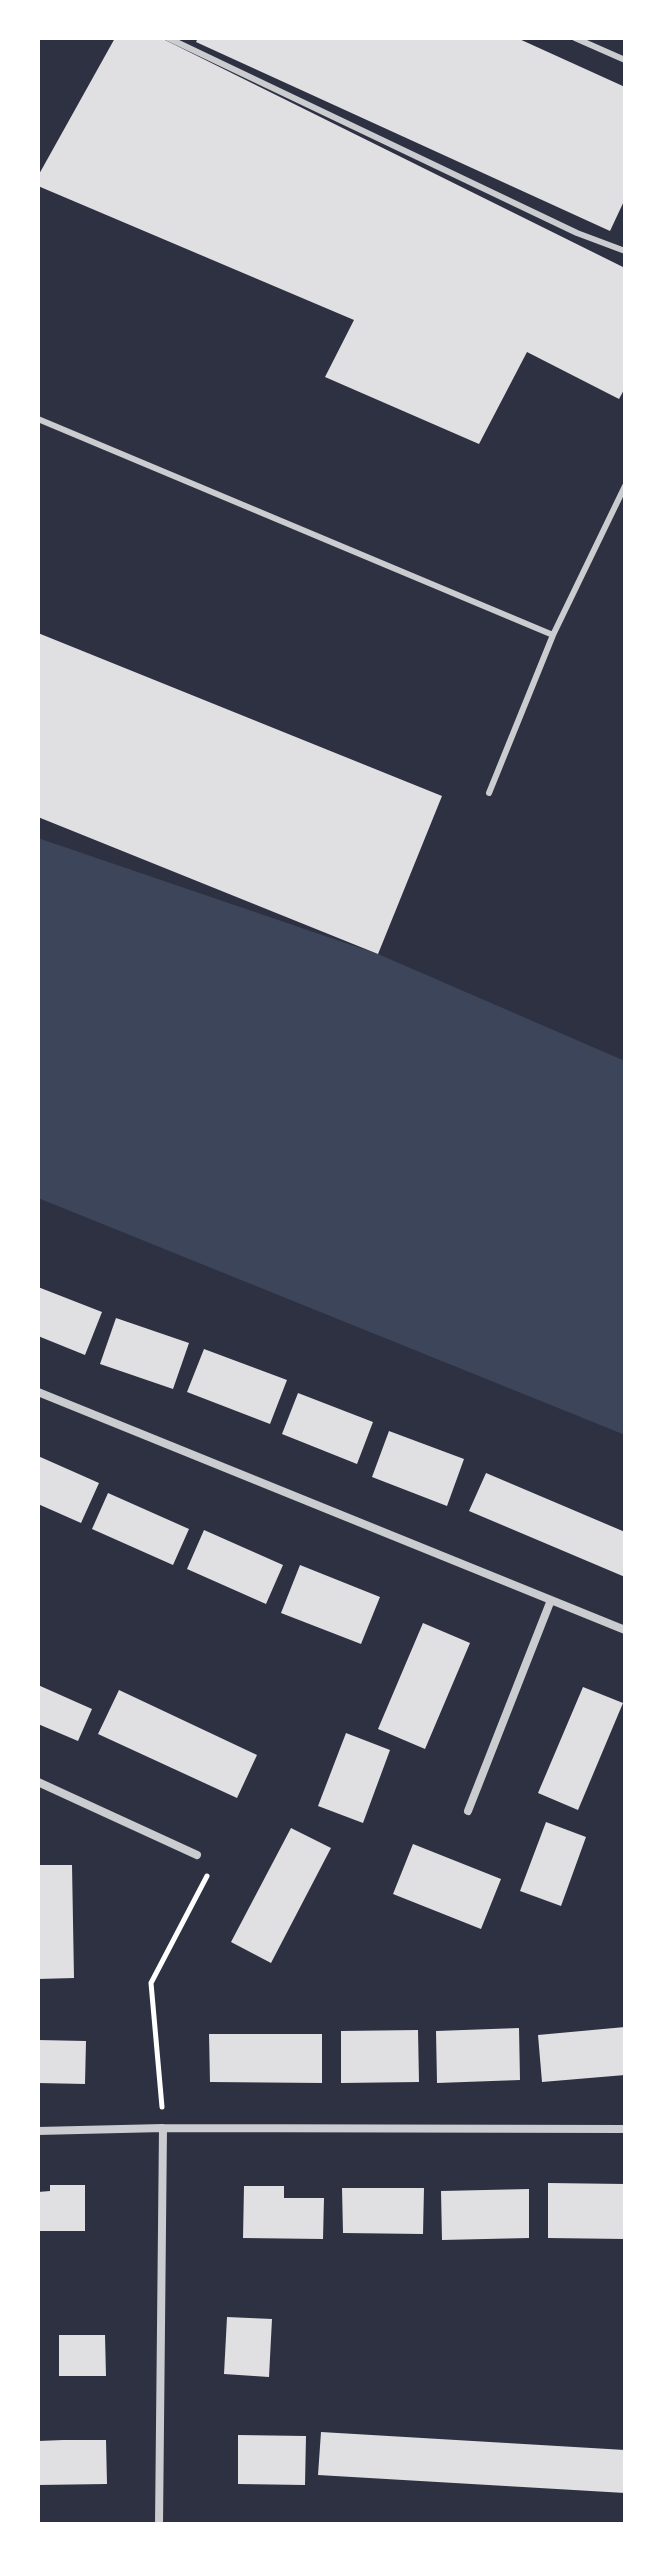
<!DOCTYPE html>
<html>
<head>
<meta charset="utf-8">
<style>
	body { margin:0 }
	#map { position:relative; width:663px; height:2562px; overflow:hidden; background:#2d3142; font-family:"Source Sans 3",sans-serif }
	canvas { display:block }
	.frame { position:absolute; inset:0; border:40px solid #fff; pointer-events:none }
</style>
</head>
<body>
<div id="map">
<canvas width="663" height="2562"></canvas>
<div class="frame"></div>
</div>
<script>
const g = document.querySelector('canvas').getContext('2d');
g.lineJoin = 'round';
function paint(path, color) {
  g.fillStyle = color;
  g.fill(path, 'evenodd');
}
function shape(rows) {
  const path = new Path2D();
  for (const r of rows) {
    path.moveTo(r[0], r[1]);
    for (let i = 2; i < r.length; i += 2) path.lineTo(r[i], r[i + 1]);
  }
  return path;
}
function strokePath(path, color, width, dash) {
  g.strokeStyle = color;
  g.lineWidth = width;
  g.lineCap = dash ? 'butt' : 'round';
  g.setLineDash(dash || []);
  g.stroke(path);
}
paint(shape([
	[38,838,378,954,625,1061,625,1435,38,1198]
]), '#3c4559');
paint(shape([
	[115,38,161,38,625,268,625,388,619,399,527,352,479,444,325,377,354,320,38,186,38,176],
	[198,38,517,38,625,87,625,199,610,231,196,42],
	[38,633,442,796,378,954,38,817],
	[38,1287,102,1312,85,1355,38,1336],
	[116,1318,189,1343,173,1389,100,1364],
	[204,1349,287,1380,270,1424,187,1392],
	[298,1393,373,1422,357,1464,282,1434],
	[389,1431,464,1459,447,1506,372,1477],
	[38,1456,99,1483,81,1523,38,1504],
	[486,1473,625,1532,625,1577,469,1511],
	[108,1493,189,1529,173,1565,92,1529],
	[204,1530,283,1565,266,1604,187,1569],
	[300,1565,380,1597,361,1644,281,1613],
	[423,1623,470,1643,425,1749,378,1729],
	[38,1685,92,1709,78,1741,38,1724],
	[583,1687,623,1703,578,1810,538,1793],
	[119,1690,257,1755,237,1798,98,1734],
	[346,1733,390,1750,363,1823,318,1806],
	[546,1822,586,1837,561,1906,520,1891],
	[291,1828,331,1848,271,1963,231,1942],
	[413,1844,501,1879,481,1929,393,1894],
	[38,1865,72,1865,74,1978,38,1979],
	[625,2027,625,2075,542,2082,538,2035],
	[519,2028,520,2080,437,2083,436,2031],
	[418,2030,419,2082,341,2083,341,2031],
	[209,2034,322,2034,322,2083,210,2082],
	[38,2040,86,2041,85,2084,38,2083],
	[548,2183,625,2184,625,2239,548,2238],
	[50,2185,85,2185,85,2231,38,2231,38,2192,50,2191],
	[244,2186,284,2186,284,2198,324,2198,323,2239,243,2238],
	[342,2188,424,2188,423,2234,343,2233],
	[529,2189,529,2238,442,2240,441,2191],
	[227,2317,272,2319,269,2377,224,2374],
	[59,2335,105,2335,106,2376,59,2376],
	[321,2432,625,2450,625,2493,318,2475],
	[238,2435,306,2436,305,2485,238,2484],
	[63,2440,106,2440,107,2484,38,2485,38,2441]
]), '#e0e0e3');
strokePath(shape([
	[162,2107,151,1983,207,1876]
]), '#fff', 5);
strokePath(shape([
	[168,38,577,233,625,251],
	[575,38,625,60],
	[38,419,553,635],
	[489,793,553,635,625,486]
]), '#caccd0', 6);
strokePath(shape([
	[38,1392,625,1630],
	[38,1782,197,1855],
	[468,1811,551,1600],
	[38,2131,163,2128,625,2129],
	[159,2524,163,2128]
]), '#caccd0', 8);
</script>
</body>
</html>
